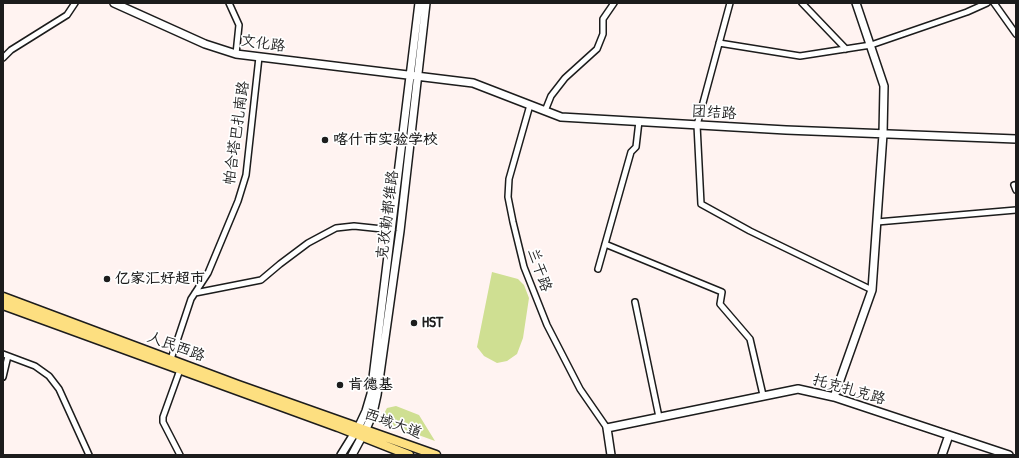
<!DOCTYPE html>
<html>
<head>
<meta charset="utf-8">
<style>
	body { margin:0 }
	#map { position:relative; width:1019px; height:458px; overflow:hidden; background:#fff3f1; font-family:"Patrick Hand",sans-serif }
	canvas { display:block }
	.frame { position:absolute; inset:0; border:4px solid #1c1c1c; pointer-events:none }
</style>
</head>
<body>
<div id="map">
<canvas width="1019" height="458"></canvas>
<div class="frame"></div>
</div>
<script>
const g = document.querySelector('canvas').getContext('2d');
g.lineJoin = 'round';
function paint(path, color) {
  g.fillStyle = color;
  g.fill(path, 'evenodd');
}
function shape(rows) {
  const path = new Path2D();
  for (const r of rows) {
    path.moveTo(r[0], r[1]);
    for (let i = 2; i < r.length; i += 2) path.lineTo(r[i], r[i + 1]);
  }
  return path;
}
function strokePath(path, color, width, dash) {
  g.strokeStyle = color;
  g.lineWidth = width;
  g.lineCap = dash ? 'butt' : 'round';
  g.setLineDash(dash || []);
  g.stroke(path);
}
function drawText(font, color, halo, rows, align = 'center') {
  g.font = font + ' "Patrick Hand","LXGW WenKai TC",sans-serif';
  g.lineWidth = 3.5;
  g.setLineDash([]);
  g.textBaseline = 'middle';
  g.strokeStyle = halo;
  g.fillStyle = color;
  for (const [text, x, y, turn = 0] of rows) {
    g.save();
    g.translate(x, y);
    g.rotate((+turn || 0) * Math.PI / 180);
    g.textAlign = isNaN(turn) ? turn : align;
    if (halo) g.strokeText(text, 0, 0);
    g.fillText(text, 0, 0);
    g.restore();
  }
}
paint(shape([
	[492,272,518,279,524,285,529,298,523,338,517,354,507,361,497,363,484,356,477,347],
	[396,406,419,415,435,441,380,421,387,408]
]), '#cfdf92');
const street = shape([
	[229,3,239,25,236,54],
	[730,3,697,125,701,204,750,231,872,290],
	[802,3,846,49],
	[994,3,1016,34],
	[719,43,800,56,871,45,967,12,987,3],
	[3,58,11,50,67,15,75,3],
	[530,105,509,179,508,197,513,222,524,267,547,325,580,389,607,428],
	[545,111,551,96,565,78,597,49,603,34,603,19,614,3],
	[1014,185,1016,190],
	[877,222,1016,210],
	[605,244,722,292,720,304,750,339,763,395],
	[598,269,631,152,636,147,639,121],
	[195,293,261,280,280,264,308,243,336,228,354,226,392,230],
	[635,302,659,417],
	[3,354,35,366,49,376,59,389,89,455],
	[170,362,191,299,208,273,238,201,246,175,259,57],
	[3,377,8,356],
	[180,455,163,422,163,417,181,367]
]);
const secondary = shape([
	[114,3,205,44,236,54,473,83,561,117,786,130,1016,139],
	[834,397,872,290,883,134,884,86,856,3],
	[341,455,359,426,366,411,371,394,419,3],
	[352,455,366,429,373,413,377,395,400,231,426,3],
	[611,455,607,428,798,389,834,397,1009,455],
	[942,455,949,435]
]);
const primary = shape([
	[3,297,238,385,436,455],
	[3,305,338,427,409,455]
]);
strokePath(street, '#1c1c1c', 8);
strokePath(secondary, '#1c1c1c', 10);
strokePath(primary, '#1c1c1c', 11);
strokePath(street, '#fff', 5);
strokePath(secondary, '#fff', 7);
strokePath(primary, '#fddf80', 8);
for (const [x, y, r, color] of [
	[325,140,4,"#1c1c1c"],
	[107,279,4,"#1c1c1c"],
	[414,323,4,"#1c1c1c"],
	[340,385,4,"#1c1c1c"]
]) {
  const dot = new Path2D();
  dot.arc(x, y, r, 0, 2 * Math.PI);
  g.fillStyle = color;
  g.fill(dot);
  strokePath(dot, '#fff', 1.5);
}
drawText('15px', '#1c1c1c', '#fff', [
	["文化路",263,44,8],
	["团结路",714,113,3],
	["帕合塔巴扎南路",237,133,-82],
	["克孜勒都维路",388,215,-83],
	["兰干路",539,270,71],
	["人民西路",176,347,20],
	["托克扎克路",849,390,16],
	["西域大道",393,424,20]
]);
drawText('bold 15px', '#1c1c1c', '#fff', [
	["喀什市实验学校",333,140],
	["亿家汇好超市",115,279],
	["HST",422,323],
	["肯德基",348,385]
], 'left');
</script>
</body>
</html>
